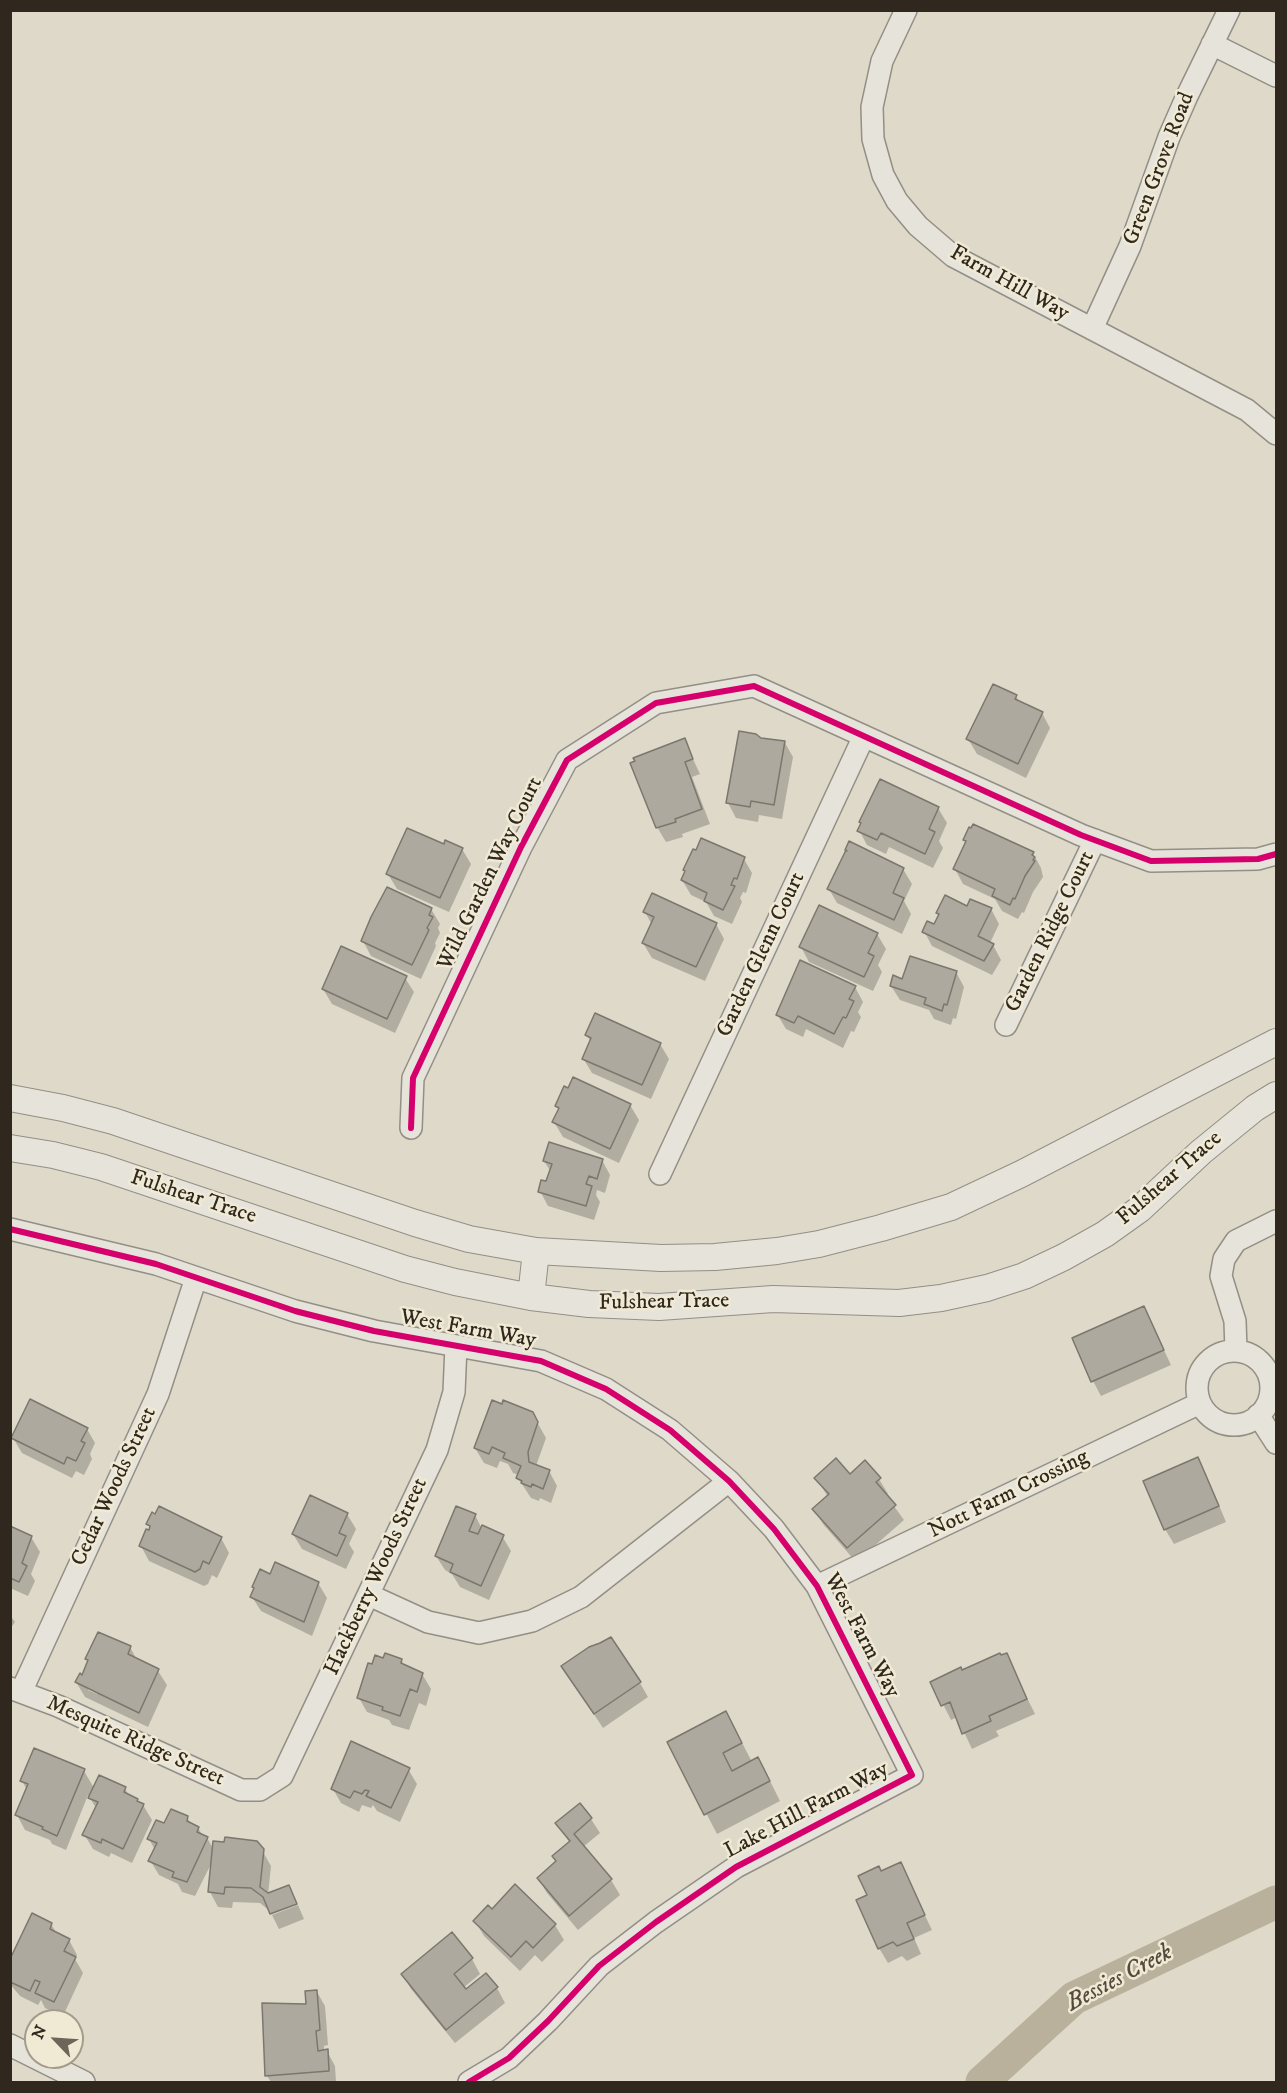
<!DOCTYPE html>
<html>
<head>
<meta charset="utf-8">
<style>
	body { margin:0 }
	#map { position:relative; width:1287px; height:2093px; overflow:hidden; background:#ded9c8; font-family:"IM FELL DW Pica",serif }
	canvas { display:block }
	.frame { position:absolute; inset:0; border:12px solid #30271e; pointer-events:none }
	.north { position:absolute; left:24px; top:2009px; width:60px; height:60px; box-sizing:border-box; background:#f0ead5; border:2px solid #a39c8c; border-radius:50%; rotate:295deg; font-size:16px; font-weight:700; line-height:24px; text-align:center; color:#30271e }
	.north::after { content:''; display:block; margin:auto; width:21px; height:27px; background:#6d655a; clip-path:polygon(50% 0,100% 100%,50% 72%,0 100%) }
</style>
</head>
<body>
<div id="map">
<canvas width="1287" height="2093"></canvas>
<div class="frame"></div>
<div class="north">N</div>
</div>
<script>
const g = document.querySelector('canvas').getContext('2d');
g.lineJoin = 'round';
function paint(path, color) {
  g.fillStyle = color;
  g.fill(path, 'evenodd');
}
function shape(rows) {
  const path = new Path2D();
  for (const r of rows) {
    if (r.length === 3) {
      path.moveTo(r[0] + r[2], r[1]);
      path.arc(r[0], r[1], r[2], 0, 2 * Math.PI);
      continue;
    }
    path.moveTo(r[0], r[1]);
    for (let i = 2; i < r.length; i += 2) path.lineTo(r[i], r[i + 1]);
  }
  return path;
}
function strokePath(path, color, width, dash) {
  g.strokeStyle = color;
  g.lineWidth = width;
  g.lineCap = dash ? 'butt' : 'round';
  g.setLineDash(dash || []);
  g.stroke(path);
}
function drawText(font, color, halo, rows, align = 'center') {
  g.font = font + ' "IM FELL DW Pica",serif';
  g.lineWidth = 5;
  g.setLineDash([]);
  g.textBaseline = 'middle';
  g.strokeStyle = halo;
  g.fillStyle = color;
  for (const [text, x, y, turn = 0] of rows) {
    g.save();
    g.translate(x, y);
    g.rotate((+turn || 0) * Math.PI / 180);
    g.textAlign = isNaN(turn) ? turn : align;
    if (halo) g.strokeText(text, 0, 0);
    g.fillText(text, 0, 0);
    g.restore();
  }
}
paint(shape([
	[1016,696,1020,703,1042,713,1050,728,1026,778,977,754,968,739],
	[684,740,700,774,692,777,710,824,682,834,683,837,666,842,657,827],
	[761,740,785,743,793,757,782,819,759,815,758,822,736,818,728,803],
	[938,808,947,823,939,841,943,848,933,868,889,847,886,854,867,845,859,830],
	[965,840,1033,853,1041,868,1043,877,1033,892,1024,913,1022,912,1018,919,1002,911,995,899,963,884,955,869,967,843],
	[444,846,462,849,471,864,449,912,397,889,388,874],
	[744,859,752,873,746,893,743,892,740,898,742,902,732,924,714,916,706,902,691,895,682,880],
	[903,869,912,884,904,901,911,914,902,934,837,903,829,889],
	[968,908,991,909,999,924,990,943,993,945,1001,960,992,975,932,946,924,931,935,926,940,916,938,913],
	[431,909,440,924,438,928,440,933,435,943,436,946,421,979,371,956,363,941],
	[645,912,716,924,724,939,705,981,652,958,643,943,652,925],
	[877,934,886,949,878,965,882,972,873,991,809,962,801,947],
	[956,972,964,987,956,1019,953,1018,951,1025,934,1019,929,1010,900,1000,891,986,903,980],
	[405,978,414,992,395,1033,332,1004,323,989],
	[855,987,863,1002,858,1012,861,1017,854,1032,851,1031,843,1048,806,1029,803,1037,786,1029,777,1014],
	[587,1035,660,1044,669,1059,651,1099,592,1073,583,1058,591,1042],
	[569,1090,630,1105,639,1120,619,1163,563,1137,554,1122,560,1110,557,1106],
	[602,1160,610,1175,605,1193,597,1190,596,1195,600,1202,594,1220,548,1206,540,1191,547,1183,551,1172,544,1161],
	[1144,1308,1171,1365,1101,1396,1093,1381],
	[532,1413,546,1438,536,1466,549,1471,557,1486,551,1503,540,1498,539,1501,531,1498,518,1478,519,1475,513,1473,508,1464,500,1461,497,1468,484,1463,475,1448],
	[87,1429,95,1443,90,1454,92,1459,84,1475,76,1471,72,1478,22,1453,13,1438],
	[1198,1459,1206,1474,1226,1522,1174,1544,1165,1529],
	[850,1476,879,1479,888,1494,886,1495,904,1520,856,1562,823,1524,814,1509,828,1497,816,1478],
	[347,1514,356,1529,349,1544,354,1552,346,1569,302,1549,293,1534],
	[475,1515,481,1527,502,1536,511,1551,489,1600,460,1587,452,1574,445,1570,436,1556],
	[148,1524,221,1538,229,1553,217,1578,212,1575,208,1584,204,1586,149,1561,141,1546,151,1529],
	[10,1528,31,1537,40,1552,31,1574,35,1581,28,1596,10,1588],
	[270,1576,318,1583,327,1598,312,1636,261,1611,252,1597,255,1590,253,1587],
	[10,1615,15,1622,10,1629],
	[130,1647,137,1660,158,1671,167,1685,148,1727,85,1697,76,1682,82,1678,89,1663,87,1659],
	[88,1687,98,1692,97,1694,88,1690],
	[1006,1655,1035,1714,996,1731,999,1736,972,1749,957,1717,951,1720,932,1682],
	[384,1660,401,1660,405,1667,422,1674,431,1689,426,1706,419,1703,409,1730,392,1725,389,1720,367,1712,359,1698],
	[572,1681,640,1683,648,1697,603,1728],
	[737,1733,752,1762,769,1779,780,1801,717,1834,669,1742],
	[408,1769,417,1784,400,1822,377,1811,373,1805,371,1808,362,1805,359,1812,341,1803,333,1789],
	[84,1771,94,1788,125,1789,130,1797,143,1805,152,1820,132,1863,111,1853,109,1857,93,1849,84,1834,96,1808,88,1795,66,1850,52,1844,50,1840,25,1830,17,1815,27,1790,22,1781],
	[187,1818,192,1825,198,1828,203,1836,207,1838,214,1850,262,1850,271,1866,268,1895,289,1887,297,1902,271,1912,260,1903,233,1902,232,1908,218,1907,210,1892,213,1860,195,1896,182,1892,178,1884,159,1875,150,1860,155,1850,149,1839,165,1825],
	[591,1819,600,1833,583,1847,611,1880,620,1895,578,1930,547,1893,538,1878,558,1862,570,1843,557,1824],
	[900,1864,932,1930,914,1938,921,1954,907,1961,902,1956,888,1963,879,1948,869,1896,881,1873],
	[298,1905,304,1919,279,1929,272,1915],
	[492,1911,555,1925,564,1940,542,1962,535,1955,520,1971,484,1936,475,1921],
	[51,1924,57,1934,69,1940,77,1955,75,1959,83,1973,63,2016,45,2008,41,2000,38,2005,20,1996,10,1984,10,1962],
	[472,1959,480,1974,463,1988,466,1991,497,1988,505,2003,455,2043,411,1989,403,1974],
	[317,1992,325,2006,328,2045,324,2046,324,2052,327,2051,335,2066,336,2082,271,2082,267,2076]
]), '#0003');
strokePath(shape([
	[982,2082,1074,1998,1276,1902]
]), '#b9b19b', 33);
const building = shape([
	[993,684,1017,695,1015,699,1043,712,1018,764,966,739,993,684],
	[739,731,756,734,761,738,785,741,774,805,751,801,750,807,726,803,739,731],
	[685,738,693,759,685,762,702,809,675,819,676,822,656,828,630,763,635,761,633,758,685,738],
	[880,779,939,807,929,829,935,832,925,854,881,833,877,840,857,831,861,823,859,822,880,779],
	[973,824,1034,852,1032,855,1035,857,1033,860,1035,861,1025,876,1015,899,1013,898,1010,905,992,896,995,889,953,869,966,841,963,840,969,827,971,828,973,824],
	[407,828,444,844,445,840,463,848,440,898,386,874,407,828],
	[701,838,745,857,737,879,734,878,731,885,735,886,723,910,704,901,707,893,681,880,685,871,683,870,693,849,696,850,701,838],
	[849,841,904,868,893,893,904,898,894,920,827,889,846,850,847,851,845,850,849,841],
	[387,887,432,908,429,915,433,917,427,928,429,930,412,965,361,941,371,917,387,887],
	[652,893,717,923,696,967,642,943,654,917,643,912,652,893],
	[945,895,967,906,970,899,992,908,978,936,994,944,984,961,922,932,927,921,934,924,939,914,936,913,945,895],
	[819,905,878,933,868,953,874,956,864,977,799,947,819,905],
	[341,946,407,976,387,1019,322,989,341,946],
	[910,956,957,971,947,1005,944,1004,942,1011,924,1004,926,998,890,986,893,975,902,979,910,956],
	[800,960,856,986,849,999,854,1001,846,1018,843,1017,834,1034,798,1016,794,1023,776,1015,800,960],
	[595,1013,661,1043,642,1085,582,1059,591,1038,585,1035,595,1013],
	[573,1077,631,1104,610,1149,552,1122,559,1108,555,1106,564,1086,568,1088,573,1077],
	[549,1142,603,1159,597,1179,589,1176,586,1184,592,1186,586,1206,538,1192,541,1180,546,1181,552,1164,543,1161,549,1142],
	[1144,1306,1164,1350,1091,1382,1072,1338,1144,1306],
	[30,1399,88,1428,81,1441,85,1443,76,1461,67,1457,64,1464,11,1438,30,1399],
	[492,1400,502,1404,503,1400,533,1412,538,1422,528,1452,529,1462,550,1470,543,1489,532,1484,531,1487,521,1483,522,1481,516,1478,521,1466,503,1458,505,1453,492,1447,489,1454,474,1448,492,1400],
	[1198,1457,1219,1506,1164,1530,1143,1481,1198,1457],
	[836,1458,850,1474,865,1460,881,1478,876,1482,896,1505,847,1548,812,1509,829,1494,814,1478,836,1458],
	[310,1495,348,1513,339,1533,346,1536,337,1556,292,1534,310,1495],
	[159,1506,222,1537,209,1564,203,1561,200,1569,195,1572,139,1546,146,1529,149,1530,150,1526,146,1524,152,1512,155,1514,159,1506],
	[456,1506,476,1514,469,1531,478,1534,482,1525,504,1535,481,1586,450,1572,453,1564,435,1556,456,1506],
	[10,1526,32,1536,22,1563,27,1566,19,1582,10,1578,10,1526],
	[275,1562,319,1582,304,1622,250,1597,254,1588,252,1587,260,1569,270,1574,275,1562],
	[98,1632,131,1646,128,1654,159,1669,139,1713,75,1682,80,1673,82,1675,88,1660,85,1659,98,1632],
	[611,1637,641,1682,594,1714,561,1666,589,1647,600,1643,611,1637],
	[385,1653,402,1659,401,1663,423,1673,417,1692,410,1689,400,1716,382,1710,383,1707,357,1698,368,1663,372,1664,375,1655,383,1658,385,1653],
	[1000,1653,1001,1655,1007,1653,1027,1699,989,1716,991,1721,962,1734,950,1702,941,1706,930,1682,961,1667,962,1670,1000,1653],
	[726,1711,742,1743,723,1753,732,1771,758,1757,770,1781,704,1815,667,1742,726,1711],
	[351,1741,410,1768,391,1808,366,1796,369,1791,365,1790,362,1794,354,1791,350,1798,331,1789,351,1741],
	[34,1748,85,1769,57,1836,42,1829,43,1827,15,1815,28,1784,20,1781,34,1748],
	[99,1775,126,1787,124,1792,138,1799,137,1801,144,1804,123,1849,102,1839,101,1843,82,1835,98,1802,88,1798,99,1775],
	[580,1803,592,1818,574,1834,612,1879,569,1916,537,1878,556,1861,552,1856,570,1841,555,1823,580,1803],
	[171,1809,188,1816,187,1821,199,1827,197,1832,208,1837,187,1882,172,1877,174,1872,148,1861,157,1843,147,1839,156,1820,164,1823,171,1809],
	[225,1837,257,1841,264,1849,260,1887,268,1893,289,1885,297,1904,270,1914,263,1897,251,1888,225,1887,224,1894,208,1892,213,1841,224,1842,225,1837],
	[901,1862,925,1915,907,1923,914,1939,897,1946,893,1942,878,1949,856,1900,867,1895,858,1876,879,1866,881,1871,901,1862],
	[515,1884,556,1924,533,1948,526,1941,511,1957,473,1921,488,1905,492,1909,515,1884],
	[32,1913,52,1923,50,1929,70,1939,64,1951,76,1957,54,2002,35,1993,40,1982,35,1980,30,1991,10,1982,10,1959,32,1913],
	[452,1932,473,1958,454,1974,466,1989,486,1973,498,1987,446,2030,401,1974,452,1932],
	[317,1990,320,2030,316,2031,318,2051,328,2049,329,2071,265,2076,262,2003,306,2004,305,1991,317,1990]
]);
paint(building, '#aea99e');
strokePath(building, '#7b776e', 1.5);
const minor = shape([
	[906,10,882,61,872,107,873,139,883,175,897,201,918,226,953,256,1247,410,1276,434],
	[1212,44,1276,76],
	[1092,329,1130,246,1169,137,1187,96,1229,10],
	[1006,1025,1095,840],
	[411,1128,413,1078,521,847,567,760,656,703,754,686,1081,835,1151,861,1258,859,1276,854],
	[660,1174,864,736],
	[10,1229,156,1264,295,1311,374,1331,541,1361,606,1389,670,1430,729,1481,774,1529,817,1586,912,1775,736,1867,656,1922,599,1966,548,2021,509,2058,469,2082],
	[1236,1351,1235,1321,1221,1276,1224,1259,1236,1241,1276,1221],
	[1234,1388,37],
	[1258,1415,1276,1443],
	[817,1586,1200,1403],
	[369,1595,428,1622,479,1633,532,1621,581,1597,729,1481],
	[10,1688,58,1706,241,1790,260,1790,282,1776,437,1450,454,1392,456,1346],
	[21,1692,158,1394,196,1278],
	[10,2045,84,2082]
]);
const tertiary = shape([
	[10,1098,63,1108,113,1121,415,1223,469,1239,536,1251,661,1258,715,1257,777,1251,819,1244,881,1228,951,1207,1021,1174,1276,1042],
	[10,1148,53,1155,101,1167,405,1269,455,1282,531,1297,589,1304,659,1307,773,1299,899,1303,941,1298,987,1288,1024,1276,1064,1257,1105,1234,1140,1209,1201,1152,1255,1108,1276,1095],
	[531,1297,536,1251]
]);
strokePath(minor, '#938f85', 24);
strokePath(tertiary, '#938f85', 28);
strokePath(minor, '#e6e3db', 21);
strokePath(tertiary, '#e6e3db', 26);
strokePath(shape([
	[411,1128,413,1078,521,847,567,760,656,703,754,686,1081,835,1151,861,1258,859,1276,854],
	[10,1229,156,1264,295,1311,374,1331,541,1361,606,1389,670,1430,729,1481,774,1529,817,1586,912,1775,736,1867,656,1922,599,1966,548,2021,509,2058,469,2082]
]), '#d6006c', 6);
drawText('22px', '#30271e', '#f0ead5', [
	["Green Grove Road",1160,169,-69],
	["Farm Hill Way",1009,284,29],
	["Wild Garden Way Court",491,874,-64],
	["Garden Ridge Court",1051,932,-64],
	["Garden Glenn Court",762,955,-65],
	["Fulshear Trace",1170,1179,-41],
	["Fulshear Trace",193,1198,18],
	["Fulshear Trace",664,1303,-1],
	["West Farm Way",468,1330,10],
	["Cedar Woods Street",115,1487,-65],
	["Nott Farm Crossing",1009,1495,-26],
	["Hackberry Woods Street",377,1577,-65],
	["West Farm Way",861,1636,62],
	["Mesquite Ridge Street",135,1742,24],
	["Lake Hill Farm Way",807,1811,-28]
]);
drawText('italic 24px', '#544b3e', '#f0ead5', [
	["Bessies Creek",1120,1979,-28]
]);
</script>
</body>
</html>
